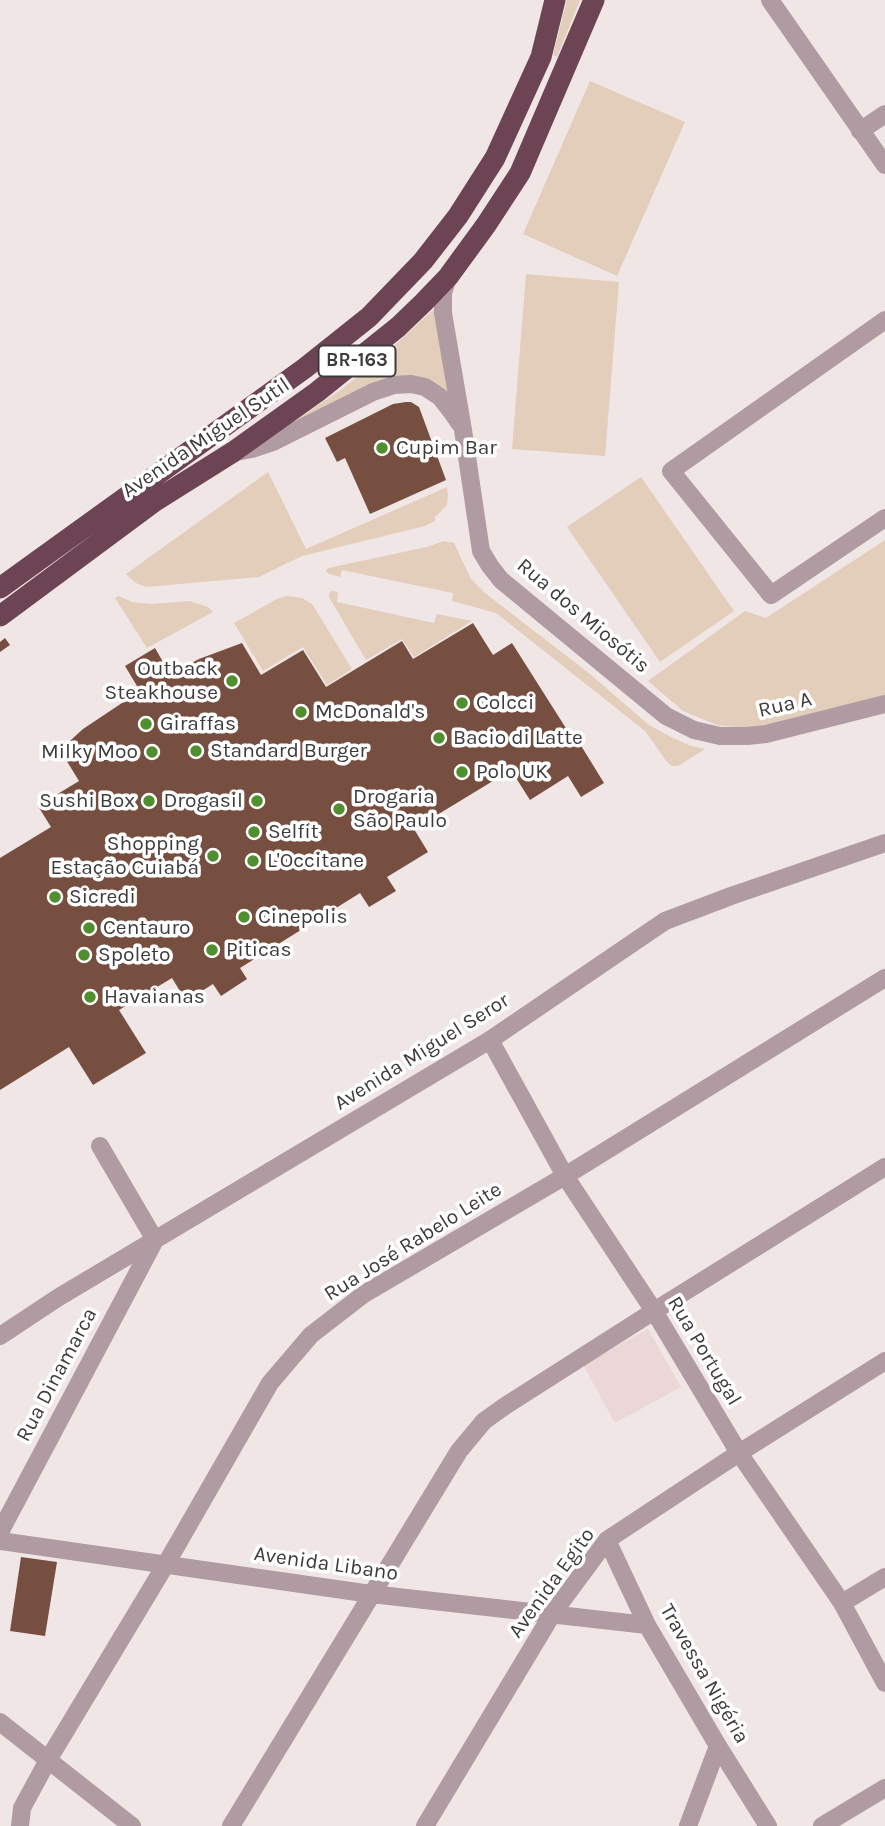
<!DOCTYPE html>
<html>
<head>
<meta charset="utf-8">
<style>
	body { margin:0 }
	canvas { display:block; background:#f0e6e6 }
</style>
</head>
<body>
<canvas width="885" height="1826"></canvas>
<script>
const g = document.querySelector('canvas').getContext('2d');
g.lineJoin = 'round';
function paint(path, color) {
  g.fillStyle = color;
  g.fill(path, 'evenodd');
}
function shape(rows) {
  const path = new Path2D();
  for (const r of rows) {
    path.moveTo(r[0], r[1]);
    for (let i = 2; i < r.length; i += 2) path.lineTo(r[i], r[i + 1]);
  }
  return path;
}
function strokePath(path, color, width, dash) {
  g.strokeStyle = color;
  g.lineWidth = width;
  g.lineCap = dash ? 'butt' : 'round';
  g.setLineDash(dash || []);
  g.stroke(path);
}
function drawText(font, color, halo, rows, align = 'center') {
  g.font = font + ' Karla,sans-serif';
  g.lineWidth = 7;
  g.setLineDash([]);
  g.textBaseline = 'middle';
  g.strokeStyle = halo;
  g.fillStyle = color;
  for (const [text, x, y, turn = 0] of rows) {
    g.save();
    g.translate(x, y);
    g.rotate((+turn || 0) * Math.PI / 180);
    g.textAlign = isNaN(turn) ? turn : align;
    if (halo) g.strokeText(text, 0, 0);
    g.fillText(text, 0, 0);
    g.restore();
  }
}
paint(shape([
	[648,1329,681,1387,615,1423,583,1365]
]), '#ebd7d7');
paint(shape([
	[567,0,580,0,557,57,553,55],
	[590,81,685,122,617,276,523,234],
	[526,274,619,282,605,456,512,449],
	[434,309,449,397,425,380,293,426,291,423,342,389,384,355],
	[268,472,306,549,447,487,448,495,447,505,435,517,435,521,425,526,302,556,259,577,146,587,136,583,129,577,126,574],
	[641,477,734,611,660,662,567,527],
	[885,540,885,697,778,723,744,728,717,725,683,711,648,681,745,611,766,618],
	[444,541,454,543,471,579,485,593,590,674,649,725,671,737,691,746,705,749,678,766,672,766,667,762,645,731,496,613,452,601,453,593,342,570,340,577,329,574,326,571,328,568,427,547],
	[332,591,338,592,337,602,434,623,437,614,472,621,414,657,402,639,366,660,329,597,329,593],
	[119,596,132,602,151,604,190,601,208,607,213,612,147,648,115,598],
	[286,596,302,598,312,604,352,669,327,685,303,647,263,671,234,623,277,599]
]), '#e2ceba');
paint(shape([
	[406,402,411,402,419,407,446,480,370,514,345,458,337,462,325,438,393,404],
	[473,623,493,655,512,643,569,733,572,731,604,783,581,797,568,776,530,800,511,770,414,829,428,852,387,877,396,891,369,907,360,893,240,968,247,979,221,996,213,984,186,1001,172,978,119,1010,146,1053,93,1085,69,1047,0,1090,0,858,51,827,38,806,79,781,60,750,83,729,140,691,125,666,155,648,170,674,199,659,242,643,261,675,303,650,326,687,402,641,413,659],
	[5,638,10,645,0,652,0,642],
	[21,1557,57,1562,45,1636,10,1631]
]), '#764f40');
strokePath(shape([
	[770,0,885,165],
	[860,131,885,114],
	[448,277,443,293,443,313,463,430,481,551,490,566,501,580,666,716,694,730,720,736,747,736,766,734,885,704],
	[885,320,671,471,771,595,885,518],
	[236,452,252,449,273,442,373,392,394,385,411,384,425,387,440,397,451,411,460,424],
	[490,1040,565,1176,654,1311,739,1453,842,1603,885,1683],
	[0,1336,59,1297,490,1040,665,921,731,896,885,843],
	[0,1532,155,1240,100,1146],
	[607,1540,647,1625,718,1746,768,1826],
	[0,1541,371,1594,647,1625],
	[842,1603,885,1577],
	[0,1722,132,1826],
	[20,1826,22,1808,48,1760,166,1564,270,1383,311,1335,364,1294,565,1176,885,978],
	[231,1826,459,1451,484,1421,505,1406,654,1311,885,1167],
	[425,1826,553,1613,607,1540,739,1453,885,1361],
	[688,1826,718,1746],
	[822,1826,885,1788]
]), '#b09ba2', 18);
strokePath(shape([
	[0,588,305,368,369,317,423,261,458,216,495,158,541,57,555,0],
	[0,616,155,501,233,452,317,392,398,327,423,303,448,277,486,225,520,173,594,0]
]), '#6c4453', 21);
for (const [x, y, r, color] of [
	[382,448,7,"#508f30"],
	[232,681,7,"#508f30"],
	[462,703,7,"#508f30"],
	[301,712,7,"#508f30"],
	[146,724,7,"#508f30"],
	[439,738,7,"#508f30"],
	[196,751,7,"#508f30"],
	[152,752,7,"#508f30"],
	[462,772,7,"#508f30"],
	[149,801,7,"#508f30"],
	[257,801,7,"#508f30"],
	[339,809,7,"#508f30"],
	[254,832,7,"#508f30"],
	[213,856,7,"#508f30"],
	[253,861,7,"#508f30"],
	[55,897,7,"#508f30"],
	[244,917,7,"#508f30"],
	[89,928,7,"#508f30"],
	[212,950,7,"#508f30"],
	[84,955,7,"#508f30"],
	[90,997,7,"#508f30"]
]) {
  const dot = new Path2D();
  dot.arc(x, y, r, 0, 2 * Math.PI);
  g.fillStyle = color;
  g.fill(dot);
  strokePath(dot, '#fff', 2.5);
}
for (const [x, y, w] of [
	[357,361,77]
]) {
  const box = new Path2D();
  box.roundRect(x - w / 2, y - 15.5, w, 31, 5);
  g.fillStyle = '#fff';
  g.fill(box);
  strokePath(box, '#3f3b3b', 2);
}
drawText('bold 19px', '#3f3b3b', null, [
	["BR-163",357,361]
]);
drawText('21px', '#3f3b3b', '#fff', [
	["Avenida Miguel Sutil",206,438,-34],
	["Rua dos Miosótis",583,616,40],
	["Rua A",785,705,-13],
	["Avenida Miguel Seror",422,1052,-32],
	["Rua José Rabelo Leite",413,1242,-32],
	["Rua Portugal",704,1351,59],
	["Rua Dinamarca",57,1375,-62],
	["Avenida Libano",326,1564,8],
	["Avenida Egito",552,1583,-54],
	["Travessa Nigéria",704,1674,60]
]);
drawText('21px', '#3f3b3b', '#fff', [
	["Cupim Bar",396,448],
	["Outback",218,669,"right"],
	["Steakhouse",218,693,"right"],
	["Colcci",476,703],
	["McDonald's",315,712],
	["Giraffas",160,724],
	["Bacio di Latte",453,738],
	["Standard Burger",210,751],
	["Milky Moo",138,752,"right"],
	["Polo UK",476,772],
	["Drogaria",353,797],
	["São Paulo",353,821],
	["Sushi Box",135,801,"right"],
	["Drogasil",243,801,"right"],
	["Selfit",268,832],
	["Shopping",199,844,"right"],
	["Estação Cuiabá",199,868,"right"],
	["L'Occitane",267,861],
	["Sicredi",69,897],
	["Cinepolis",258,917],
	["Centauro",103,928],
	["Piticas",226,950],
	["Spoleto",98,955],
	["Havaianas",104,997]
], 'left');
</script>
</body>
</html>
